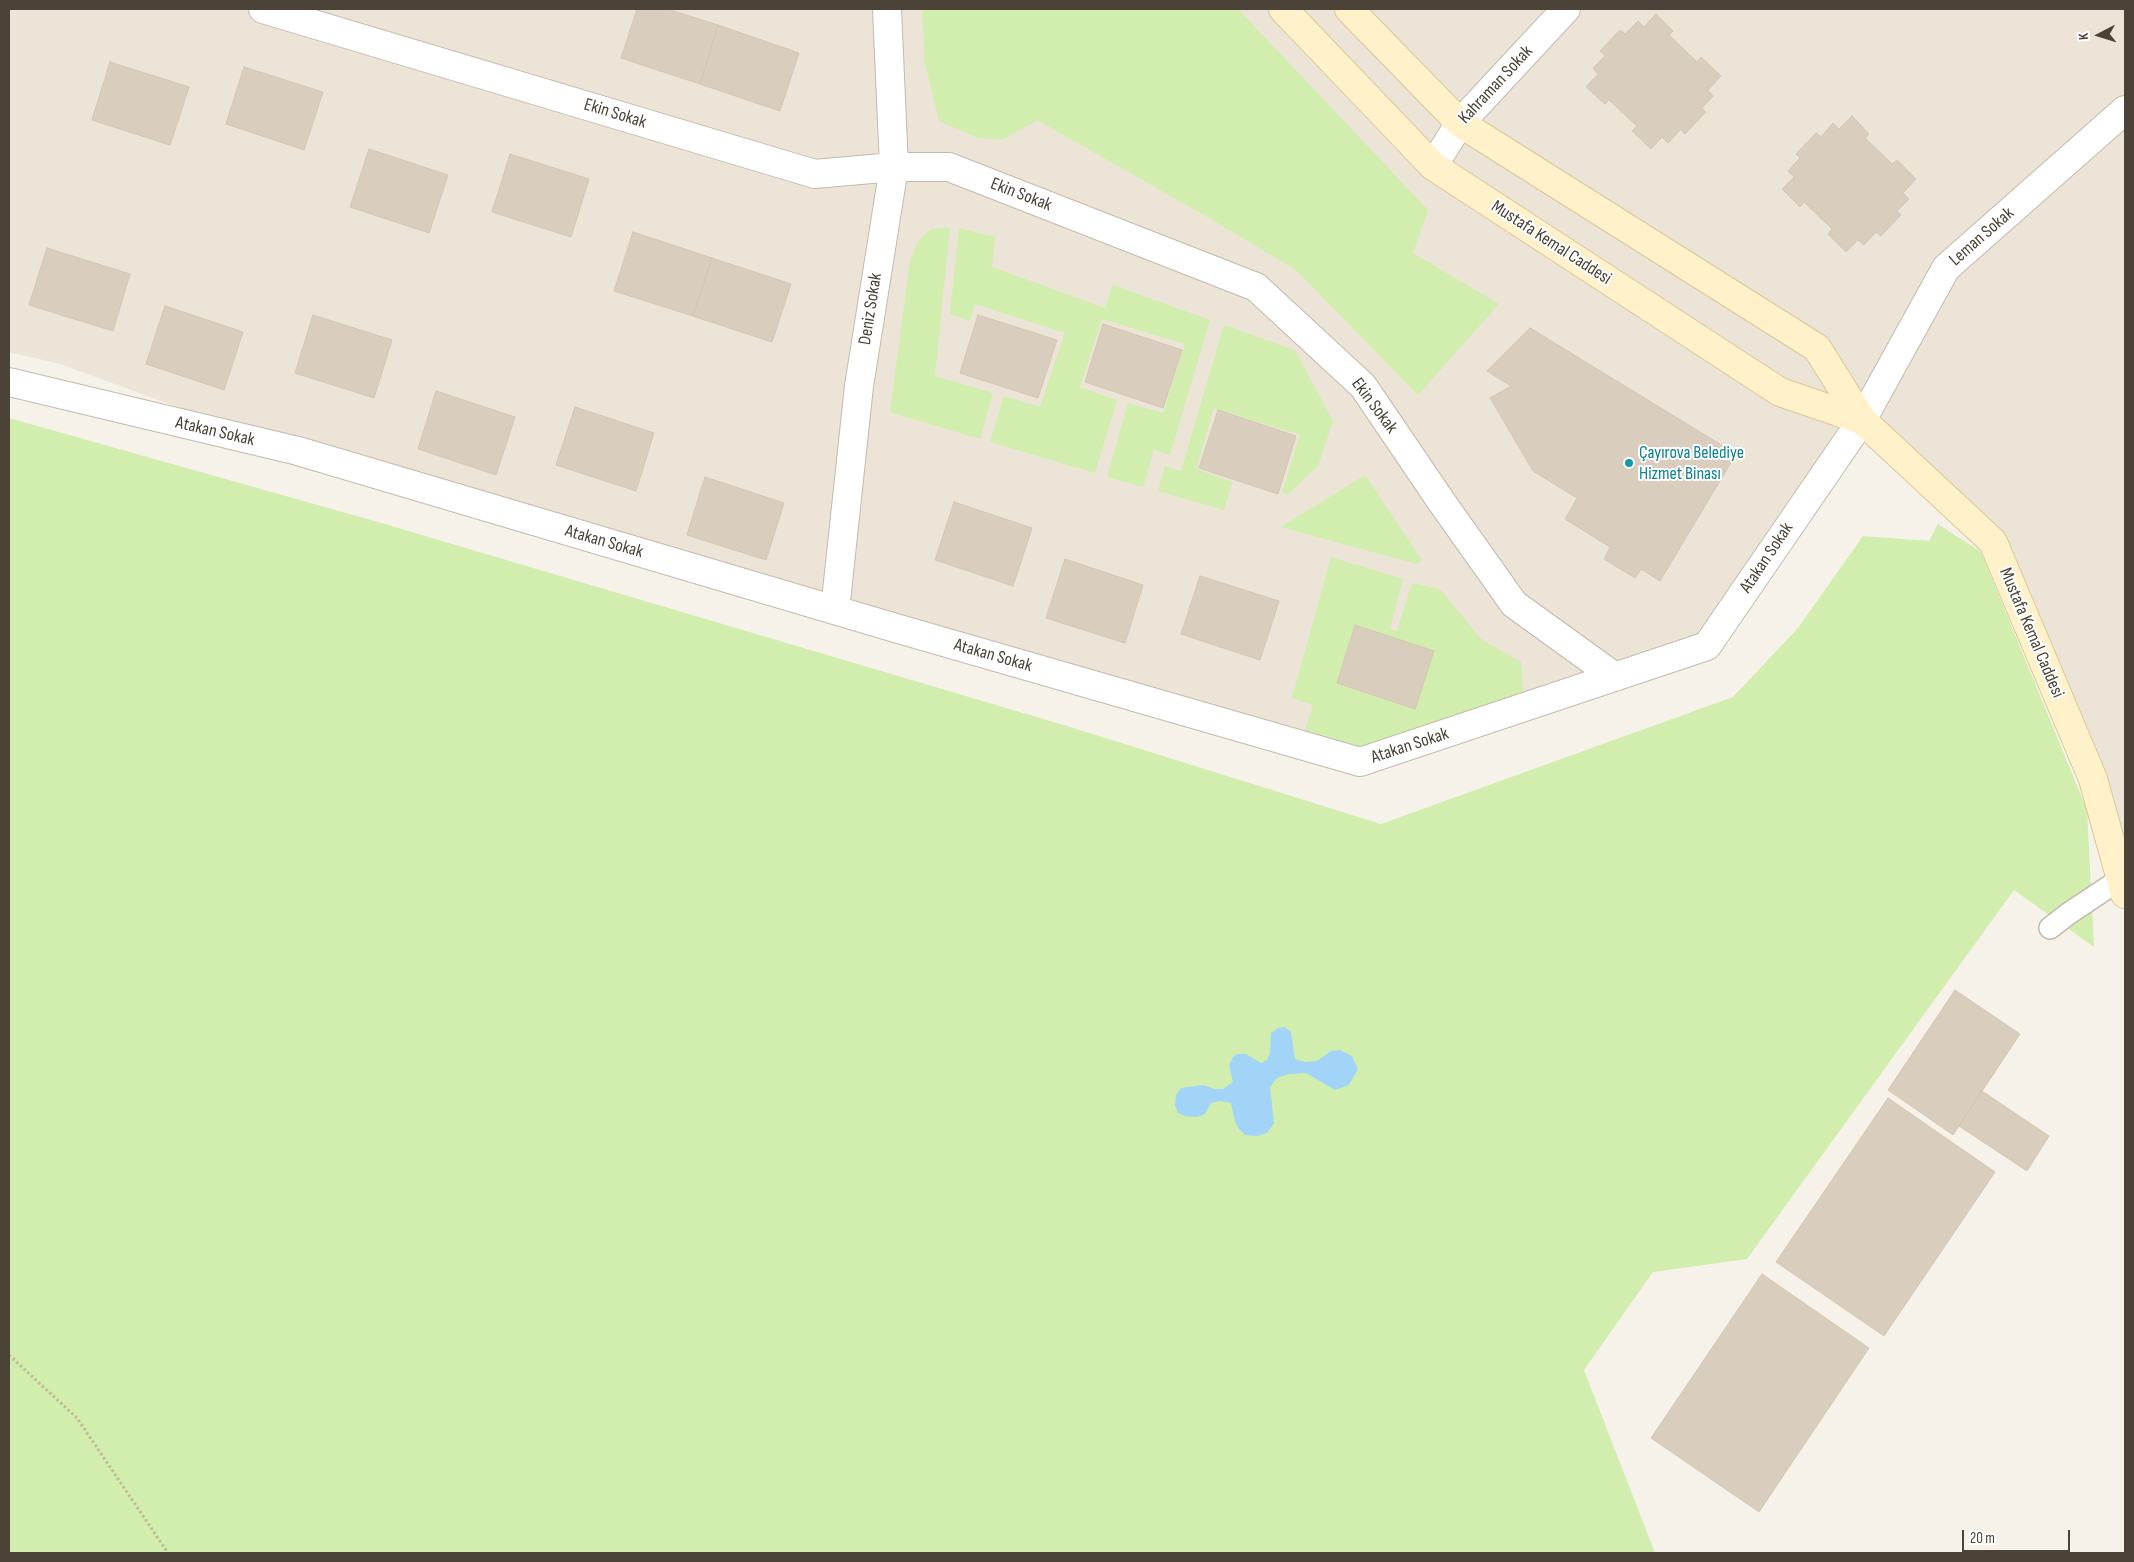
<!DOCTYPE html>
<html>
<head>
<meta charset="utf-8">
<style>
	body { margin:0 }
	#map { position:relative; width:2134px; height:1562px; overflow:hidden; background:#f6f2ea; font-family:"Sofia Sans Condensed",sans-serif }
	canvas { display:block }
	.frame { position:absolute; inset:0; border:10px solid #4b4337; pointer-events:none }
	.north { position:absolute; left:2074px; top:10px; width:50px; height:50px; -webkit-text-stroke:4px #fff; paint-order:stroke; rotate:265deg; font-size:14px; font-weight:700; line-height:20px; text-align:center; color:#4b4337 }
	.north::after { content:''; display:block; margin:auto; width:18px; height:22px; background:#4b4337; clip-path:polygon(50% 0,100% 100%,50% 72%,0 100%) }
	.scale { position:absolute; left:1962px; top:1530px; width:108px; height:22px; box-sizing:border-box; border:2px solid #4b4337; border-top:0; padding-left:6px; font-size:15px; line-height:18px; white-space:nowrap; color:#4b4337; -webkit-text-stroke:4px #fff; paint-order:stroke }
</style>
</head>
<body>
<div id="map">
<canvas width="2134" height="1562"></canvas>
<div class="frame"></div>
<div class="north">K</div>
<div class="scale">20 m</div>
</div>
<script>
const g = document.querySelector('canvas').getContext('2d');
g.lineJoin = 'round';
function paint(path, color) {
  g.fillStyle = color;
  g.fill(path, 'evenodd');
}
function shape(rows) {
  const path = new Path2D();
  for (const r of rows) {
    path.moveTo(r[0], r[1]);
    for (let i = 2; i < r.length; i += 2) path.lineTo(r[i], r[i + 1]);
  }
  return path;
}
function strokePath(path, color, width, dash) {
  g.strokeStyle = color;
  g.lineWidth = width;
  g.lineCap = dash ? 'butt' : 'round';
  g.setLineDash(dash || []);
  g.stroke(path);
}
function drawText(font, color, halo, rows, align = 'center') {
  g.font = font + ' "Sofia Sans Condensed",sans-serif';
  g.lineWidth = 4;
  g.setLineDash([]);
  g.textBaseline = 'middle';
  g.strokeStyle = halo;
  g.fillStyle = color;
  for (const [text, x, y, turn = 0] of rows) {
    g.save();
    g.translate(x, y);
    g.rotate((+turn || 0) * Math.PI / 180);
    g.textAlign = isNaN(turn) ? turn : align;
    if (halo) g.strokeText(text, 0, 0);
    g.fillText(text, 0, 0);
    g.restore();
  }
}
paint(shape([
	[9,9,2125,9,2125,894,1993,542,1862,420,1707,646,1360,762,298,451,60,364,9,352]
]), '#ebe4d7');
paint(shape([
	[922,9,1238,9,1428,210,1413,253,1499,304,1418,395,1296,270,1216,222,1037,120,1002,140,978,138,939,121,925,63],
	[950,227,935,376,993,393,980,439,890,412,910,261,918,241,931,229],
	[959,228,995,237,992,267,1105,308,1113,285,1210,320,1170,455,1154,450,1143,487,1107,477,1128,403,1163,413,1185,344,1102,319,1080,387,1117,400,1095,473,990,442,1004,396,1040,407,1065,333,975,304,970,321,950,314],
	[1224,325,1295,350,1333,421,1318,466,1287,495,1282,492,1300,435,1214,408,1196,469,1232,482,1224,510,1158,491,1165,466,1181,471],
	[9,418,378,522,1067,726,1381,824,1733,697,1798,628,1863,536,1929,541,1938,524,1981,552,2087,810,2094,947,2014,890,1747,1259,1653,1272,1584,1370,1655,1553,9,1553],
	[1365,475,1422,560,1416,564,1281,527],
	[1331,557,1403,579,1390,629,1397,631,1412,583,1440,589,1481,639,1521,662,1524,701,1359,753,1303,737,1313,705,1292,698]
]), '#d2eeaf');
paint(shape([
	[1285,1027,1291,1032,1295,1059,1305,1062,1317,1061,1331,1051,1340,1050,1352,1056,1358,1069,1349,1085,1335,1090,1306,1073,1289,1074,1277,1078,1270,1087,1274,1123,1267,1133,1256,1136,1245,1135,1239,1129,1235,1122,1231,1103,1220,1101,1211,1103,1205,1114,1197,1117,1185,1116,1178,1113,1175,1105,1176,1095,1181,1088,1203,1085,1215,1089,1223,1089,1233,1082,1229,1065,1233,1057,1237,1054,1246,1054,1261,1063,1267,1060,1270,1053,1271,1033,1278,1028]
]), '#a1d4f7');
const building = shape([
	[637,9,667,9,718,25,700,84,621,58,637,9],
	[1656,14,1673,31,1669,35,1697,62,1701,57,1721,76,1708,90,1713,96,1702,108,1706,112,1685,134,1681,129,1668,143,1662,137,1651,149,1632,131,1637,126,1609,100,1605,104,1586,87,1598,74,1593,68,1605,56,1600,51,1620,30,1625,34,1638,21,1644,27,1656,14],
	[718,25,799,53,780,111,700,84,718,25],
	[110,62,189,87,170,145,92,120,110,62],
	[244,67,323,92,304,150,226,124,244,67],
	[1852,116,1869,134,1865,138,1892,164,1897,160,1916,179,1903,193,1909,199,1897,211,1901,215,1881,236,1876,232,1864,245,1858,240,1846,252,1828,234,1832,229,1804,202,1800,207,1782,189,1794,177,1788,171,1800,158,1796,154,1816,133,1821,137,1833,123,1839,129,1852,116],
	[369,149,448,175,429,233,350,207,369,149],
	[510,154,589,179,571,237,492,212,510,154],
	[633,232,712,258,693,316,614,291,633,232],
	[47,248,130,274,113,331,29,305,47,248],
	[712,258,791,284,772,342,693,316,712,258],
	[165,306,243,332,224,390,146,364,165,306],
	[313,315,392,340,374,398,295,373,313,315],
	[978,315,1057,340,1038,398,960,373,978,315],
	[1103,324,1182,350,1163,408,1085,382,1103,324],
	[1530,328,1736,454,1660,581,1641,569,1635,578,1604,559,1610,547,1565,519,1577,498,1533,471,1490,398,1511,386,1487,371,1530,328],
	[436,391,515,417,496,475,418,449,436,391],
	[575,407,654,433,636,491,556,465,575,407],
	[1218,410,1296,436,1278,494,1199,468,1218,410],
	[705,477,784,503,766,560,687,535,705,477],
	[954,502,1032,528,1013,586,935,560,954,502],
	[1065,559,1143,585,1125,643,1046,618,1065,559],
	[1200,576,1279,601,1260,660,1181,634,1200,576],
	[1355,625,1434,651,1415,709,1337,683,1355,625],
	[1955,990,2020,1034,1953,1135,1888,1090,1955,990],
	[1982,1091,2049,1136,2027,1171,1959,1126,1982,1091],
	[1888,1098,1995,1172,1884,1336,1776,1262,1888,1098],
	[1762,1274,1869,1348,1759,1512,1651,1438,1762,1274]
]);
paint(building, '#d9cebe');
strokePath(building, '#d5c6b0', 1);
const lane = shape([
	[2050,928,2068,914,2122,878]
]);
const street = shape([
	[263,9,815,174,894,167,949,167,1256,287,1363,386,1443,504,1514,604,1615,677],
	[1433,166,1460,123,1566,9],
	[9,382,298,451,892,627,1360,762,1707,646,1862,420,1946,268,2125,110],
	[835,610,859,386,894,167,887,9]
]);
const secondary = shape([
	[1283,9,1433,166,1780,392,1862,420],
	[1349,9,1460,123,1817,348,1862,420,1993,542,2093,779,2125,894]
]);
strokePath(lane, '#c3baab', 24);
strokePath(street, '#c3baab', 30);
strokePath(secondary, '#dac796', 30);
strokePath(shape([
	[9,1355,77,1418,168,1553]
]), '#c6b79b', 3, [2.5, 2.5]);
strokePath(lane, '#fff', 21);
strokePath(street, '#fff', 28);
strokePath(secondary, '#fff2cb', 28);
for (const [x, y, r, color] of [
	[1629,463,5,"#0f9aa8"]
]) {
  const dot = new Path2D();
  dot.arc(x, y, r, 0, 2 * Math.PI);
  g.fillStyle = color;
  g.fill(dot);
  strokePath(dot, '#fff', 2);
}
drawText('18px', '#4b4337', '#fff', [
	["Kahraman Sokak",1496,85,-47],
	["Ekin Sokak",615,114,17],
	["Ekin Sokak",1021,195,21],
	["Leman Sokak",1982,237,-41],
	["Mustafa Kemal Caddesi",1551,243,33],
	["Deniz Sokak",871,309,-81],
	["Ekin Sokak",1374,406,53],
	["Atakan Sokak",215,432,13],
	["Atakan Sokak",604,542,16],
	["Atakan Sokak",1767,558,-56],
	["Mustafa Kemal Caddesi",2031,633,67],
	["Atakan Sokak",993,656,16],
	["Atakan Sokak",1410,746,-18]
]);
drawText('18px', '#0d838f', '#fff', [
	["Çayırova Belediye",1639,453],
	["Hizmet Binası",1639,474]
], 'left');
</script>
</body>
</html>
